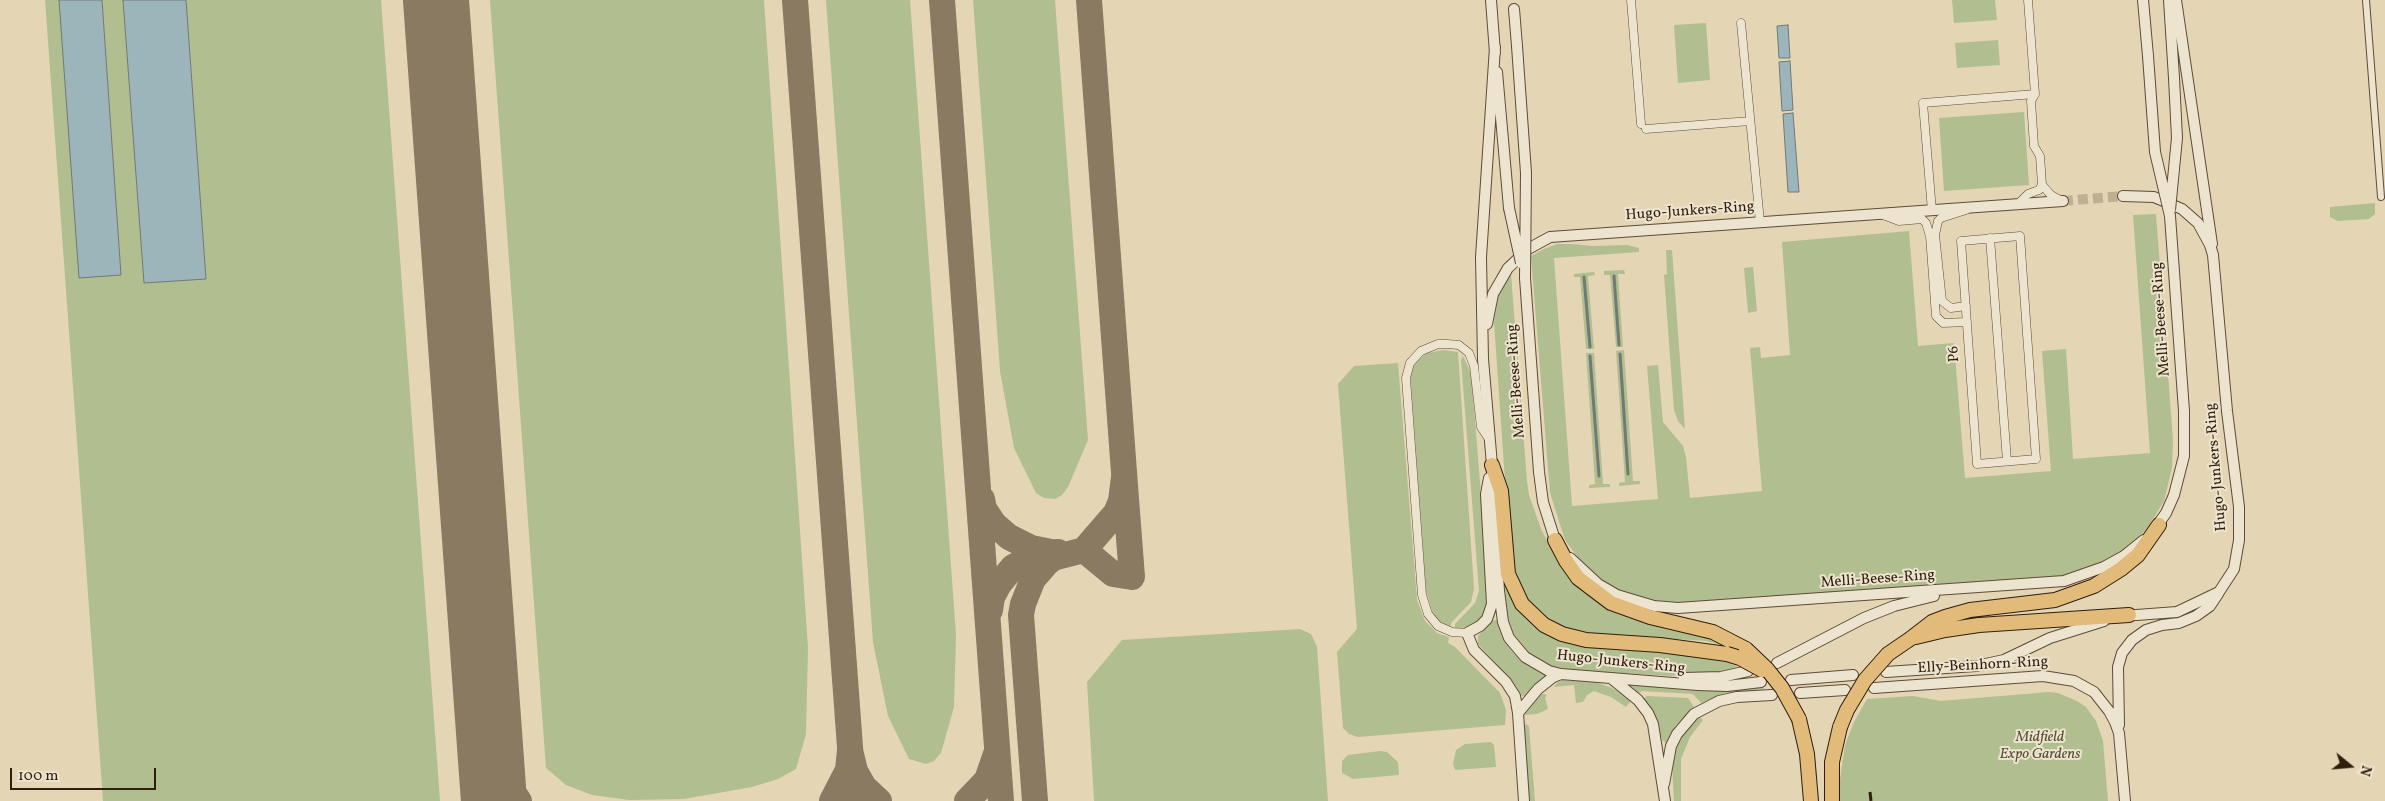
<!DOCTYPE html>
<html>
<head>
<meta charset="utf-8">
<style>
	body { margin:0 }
	#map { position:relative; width:2385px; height:801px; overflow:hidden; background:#e4d5b5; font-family:Vollkorn,serif }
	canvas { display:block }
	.north { position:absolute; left:2325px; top:741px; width:50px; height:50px; -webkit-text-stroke:4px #ede4cf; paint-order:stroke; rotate:107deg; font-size:14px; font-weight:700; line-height:20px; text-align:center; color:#301e0d }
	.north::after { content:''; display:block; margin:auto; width:18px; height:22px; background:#301e0d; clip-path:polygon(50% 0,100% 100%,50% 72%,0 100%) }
	.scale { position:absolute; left:10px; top:768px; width:146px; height:22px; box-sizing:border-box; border:2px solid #301e0d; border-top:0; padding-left:6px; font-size:15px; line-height:18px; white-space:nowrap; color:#301e0d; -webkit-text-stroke:4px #ede4cf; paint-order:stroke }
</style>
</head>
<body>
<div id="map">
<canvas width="2385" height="801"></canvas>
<div class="north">N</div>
<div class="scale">100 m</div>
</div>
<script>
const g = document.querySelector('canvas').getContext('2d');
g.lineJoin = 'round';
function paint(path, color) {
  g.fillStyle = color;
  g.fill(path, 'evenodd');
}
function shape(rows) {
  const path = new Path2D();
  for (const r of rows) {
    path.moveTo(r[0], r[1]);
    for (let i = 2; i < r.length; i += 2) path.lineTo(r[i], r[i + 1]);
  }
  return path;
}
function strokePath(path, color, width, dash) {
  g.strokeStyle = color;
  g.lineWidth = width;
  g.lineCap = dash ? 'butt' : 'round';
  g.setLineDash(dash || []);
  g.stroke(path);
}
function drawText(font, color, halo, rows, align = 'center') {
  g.font = font + ' Vollkorn,serif';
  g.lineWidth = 4;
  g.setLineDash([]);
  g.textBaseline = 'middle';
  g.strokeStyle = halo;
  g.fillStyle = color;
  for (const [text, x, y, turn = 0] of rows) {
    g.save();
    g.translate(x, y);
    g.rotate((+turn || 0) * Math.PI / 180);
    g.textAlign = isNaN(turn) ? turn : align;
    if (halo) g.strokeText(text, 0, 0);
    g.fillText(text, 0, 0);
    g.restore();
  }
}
paint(shape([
	[45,0,59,0,121,274,102,0,123,0,144,283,206,278,186,0,381,0,440,801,103,801],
	[490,0,764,0,808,648,806,734,796,769,778,779,752,787,684,799,629,800,592,795,566,785,546,768],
	[826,0,910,0,956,635,954,707,941,753,934,761,926,764,909,759,888,716,873,642],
	[973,0,1055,0,1088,440,1068,487,1062,495,1055,499,1044,498,1036,493,1014,448,1000,371],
	[1952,0,1995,0,1997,20,1954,23],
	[1706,23,1710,80,1678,83,1674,25],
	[1998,40,2000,65,1957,68,1955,43],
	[2024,112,2029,185,1944,191,1939,118],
	[2375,203,2375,214,2369,219,2338,221,2330,217,2330,207],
	[2156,214,2173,440,2172,468,2164,501,2148,527,2130,547,2096,568,2072,576,1678,603,1655,602,1622,592,1595,576,1579,559,1565,540,1550,493,1531,256,1544,249,1557,244,1572,244,1593,246,1627,245,1639,248,1639,252,1554,258,1572,506,1658,499,1647,366,1658,365,1663,422,1683,446,1686,457,1690,498,1762,491,1750,348,1760,347,1761,358,1790,355,1782,242,1909,231,1918,346,1954,343,1965,478,2051,471,2042,351,2066,349,2073,459,2150,453,2133,215],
	[1666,250,1672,250,1685,429,1678,421,1674,410,1664,275,1667,274],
	[1753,267,1757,311,1748,313,1744,268],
	[1624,270,1625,274,1618,274,1623,347,1616,347,1610,275,1604,275,1604,271],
	[1594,272,1595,275,1588,276,1594,349,1586,349,1580,277,1574,277,1574,274],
	[1511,274,1527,481,1529,495,1541,529,1550,546,1576,583,1736,649,1706,641,1575,633,1548,621,1527,600,1513,569,1510,553,1494,322,1499,293],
	[1443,350,1458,352,1474,589,1471,602,1452,622,1450,627,1442,624,1436,618,1432,611,1426,591,1411,384,1411,374,1416,362,1427,353],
	[1624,350,1633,481,1640,481,1640,484,1619,486,1619,483,1625,482,1616,351],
	[1586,353,1594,353,1603,484,1610,484,1610,487,1589,488,1589,485,1595,484],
	[1463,356,1470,371,1472,383,1489,595,1482,617,1475,623,1462,628,1455,628,1455,624,1475,603,1479,591,1461,360],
	[1398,363,1417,600,1425,621,1437,633,1449,637,1448,643,1455,647,1500,693,1506,710,1505,725,1358,737,1349,734,1343,728,1337,652,1357,629,1338,384,1354,366],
	[1503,580,1514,601,1537,626,1719,659,1738,667,1739,670,1672,676,1573,670,1550,666,1527,652,1512,632,1506,611],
	[1497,620,1503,638,1512,651,1524,663,1546,676,1526,696,1522,696,1516,686,1478,644,1478,636,1490,621],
	[1300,629,1311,634,1317,647,1328,801,1094,801,1087,682,1122,640],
	[1563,680,1595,682,1610,687,1632,700,1626,707,1611,697,1594,691,1587,695,1583,702,1576,703,1574,685,1554,687,1558,681],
	[1628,684,1762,686,1764,689,1723,694,1701,703,1693,694,1642,691,1638,694],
	[2049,692,2058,693,2077,701,2086,707,2096,721,2103,741,2108,801,1840,801,1839,786,1845,745,1854,722,1867,699,1913,696,1941,701],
	[1544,694,1547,695,1545,698,1548,709,1537,714,1524,715,1538,695],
	[1647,696,1688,698,1694,707,1675,726,1666,743,1662,740,1655,717,1643,699],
	[1700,717,1703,720,1690,737,1681,759,1681,801,1674,801,1672,765,1674,753,1684,733],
	[1523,723,1529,726,1535,801,1529,801],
	[1491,742,1494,745,1496,767,1455,770,1453,764,1456,750,1465,744],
	[1380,751,1387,752,1398,762,1399,775,1353,779,1342,773,1342,761,1348,755]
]), '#b1be90');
const water = shape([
	[59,0,102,0,121,275,79,278,59,0],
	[123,0,186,0,206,279,144,283,123,0],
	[1788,25,1790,58,1779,58,1777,26,1788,25],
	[1790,61,1793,110,1782,111,1779,62,1790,61],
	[1793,113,1799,192,1788,192,1783,114,1793,113]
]);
paint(water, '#9cb5ba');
strokePath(water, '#717975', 1);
strokePath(shape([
	[1614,276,1619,345],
	[1584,277,1590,347],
	[1620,354,1628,474],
	[1590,356,1599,476]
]), '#717975', 3);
strokePath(shape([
	[795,0,854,801],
	[942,0,1001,801],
	[1089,0,1126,499,1132,577,1113,574,1084,550,1116,513,1121,501,1124,477],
	[982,499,984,509,994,524,1009,537,1031,548,1051,552],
	[990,610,992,597,999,584,1013,567,1040,553,1058,552],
	[490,748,502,777,519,801],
	[832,801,848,770,850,750,855,771,864,787,879,801],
	[967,801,987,780,996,754],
	[1035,801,1021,615,1023,604,1033,579,1046,564,1053,558,1084,550]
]), '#8a7a61', 26);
strokePath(shape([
	[436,0,494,801]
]), '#8a7a61', 66);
strokePath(shape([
	[2063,201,2123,196]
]), '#c0b093', 10, [10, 5]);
const pedestrian = shape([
	[2366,0,2381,197]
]);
const minor = shape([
	[1631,0,1641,124],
	[2028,0,2035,94,2031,101,2034,146,2040,156,2042,185,2051,195,2062,201],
	[1741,23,1760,222],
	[1646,129,1750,121],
	[2017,205,2028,194,2039,190,2042,185],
	[1932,211,1923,103,2035,94],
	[1883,215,1899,221,1922,219,1926,223,1930,236,1936,316,1943,323,1967,322],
	[2020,236,2036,459,1977,464,1961,241,2020,236],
	[1990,238,2007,461],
	[1966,306,1951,308,1942,301,1935,235,1938,221,1941,218,1966,210],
	[1467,633,1452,632,1438,626,1428,614,1422,595,1406,378,1410,363,1421,351,1438,344,1447,344,1459,345,1469,353,1474,366,1481,427,1489,439]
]);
const tertiary = shape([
	[1491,0,1495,53],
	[2143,0,2148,56],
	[2169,0,2174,78],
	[2176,0,2212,244],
	[1514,9,1517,46],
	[1495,47,1481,257,1483,359,1492,465,1499,591,1503,622,1509,638,1525,657,1549,671,1561,674,1698,685,1727,686,1761,682],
	[1497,72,1509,208],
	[1525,278,1539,472,1543,502,1555,540,1559,545],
	[1487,324,1493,294,1508,268,1528,249,1550,237,2063,201],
	[1489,478,1486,494,1492,604,1487,619,1480,626,1467,633,1474,650,1506,682,1515,696,1518,713,1524,801],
	[2154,530,2166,513,2174,495,2184,456,2184,411,2170,216],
	[1570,558,1598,584,1617,595,1654,606,1678,608,2064,581,2104,567,2124,556,2144,540],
	[2123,616,2177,612,2219,592,2234,569,2239,540,2239,507,2227,411,2213,255,2210,245,2198,223,2182,209,2154,197,2123,196],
	[1777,663,1864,618,1894,606,1934,596],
	[1886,672,1976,666,2004,660,2050,638,2104,621],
	[1611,678,1638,700,1648,713,1653,724,1665,801],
	[1684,678,1721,677,1748,671],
	[1791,680,1853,675],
	[1874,688,2043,676,2074,681,2094,692,2109,711,2115,722,2119,733,2125,801],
	[1800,693,1845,690],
	[1518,713,1538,689,1553,677,1561,674],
	[2119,725,2118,667,2122,653,2132,640,2146,630,2162,625,2179,623,2196,616,2210,606,2218,594],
	[1664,784,1671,746,1677,734,1694,714,1719,701,1737,697,1772,695]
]);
const trunk = shape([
	[1492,465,1501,491,1508,574,1522,604,1544,625,1562,634,1586,640,1660,645,1727,654],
	[1555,540,1566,561,1578,578,1611,603,1650,617,1713,632,1746,649],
	[1916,637,1945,630,1979,625,2129,615],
	[1910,639,1932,622,1945,617,1970,610,2055,600,2094,586,2121,569,2138,555,2159,525],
	[1799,719,1807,754,1811,801],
	[1832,801,1832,762,1840,727]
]);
strokePath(pedestrian, '#5d4c37', 8);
strokePath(minor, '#5d4c37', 9);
strokePath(tertiary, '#5d4c37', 12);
strokePath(trunk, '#301e0d', 16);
strokePath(pedestrian, '#ede4cf', 6);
strokePath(minor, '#ede4cf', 8);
strokePath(tertiary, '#ede4cf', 10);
strokePath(trunk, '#e2ba7a', 14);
strokePath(shape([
	[1870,792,1871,801]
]), '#301e0d', 3, [9, 9]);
const tertiaryBridge = shape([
	[1517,46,1526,173,1525,278],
	[2148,56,2155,152,2170,216],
	[1509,208,1521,263],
	[2170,210,2177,138,2174,78]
]);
const trunkBridge = shape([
	[1746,649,1767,669,1782,688,1799,719],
	[1727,654,1740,658,1762,670],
	[1840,727,1847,710,1865,680,1888,654,1910,639]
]);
strokePath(tertiaryBridge, '#5d4c37', 12, []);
strokePath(trunkBridge, '#301e0d', 16, []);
strokePath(tertiaryBridge, '#ede4cf', 10);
strokePath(trunkBridge, '#e2ba7a', 14);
drawText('15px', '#301e0d', '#ede4cf', [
	["Hugo-Junkers-Ring",1690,212,-4],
	["Melli-Beese-Ring",2162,319,-94],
	["P6",1955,354,-94],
	["Melli-Beese-Ring",1517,381,-94],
	["Hugo-Junkers-Ring",2217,467,-95],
	["Melli-Beese-Ring",1878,580,-4],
	["Hugo-Junkers-Ring",1621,663,6],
	["Elly-Beinhorn-Ring",1983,666,-3]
]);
drawText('italic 15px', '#574e34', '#ede4cf', [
	["Midfield",2040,738],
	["Expo Gardens",2040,755]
]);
</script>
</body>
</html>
